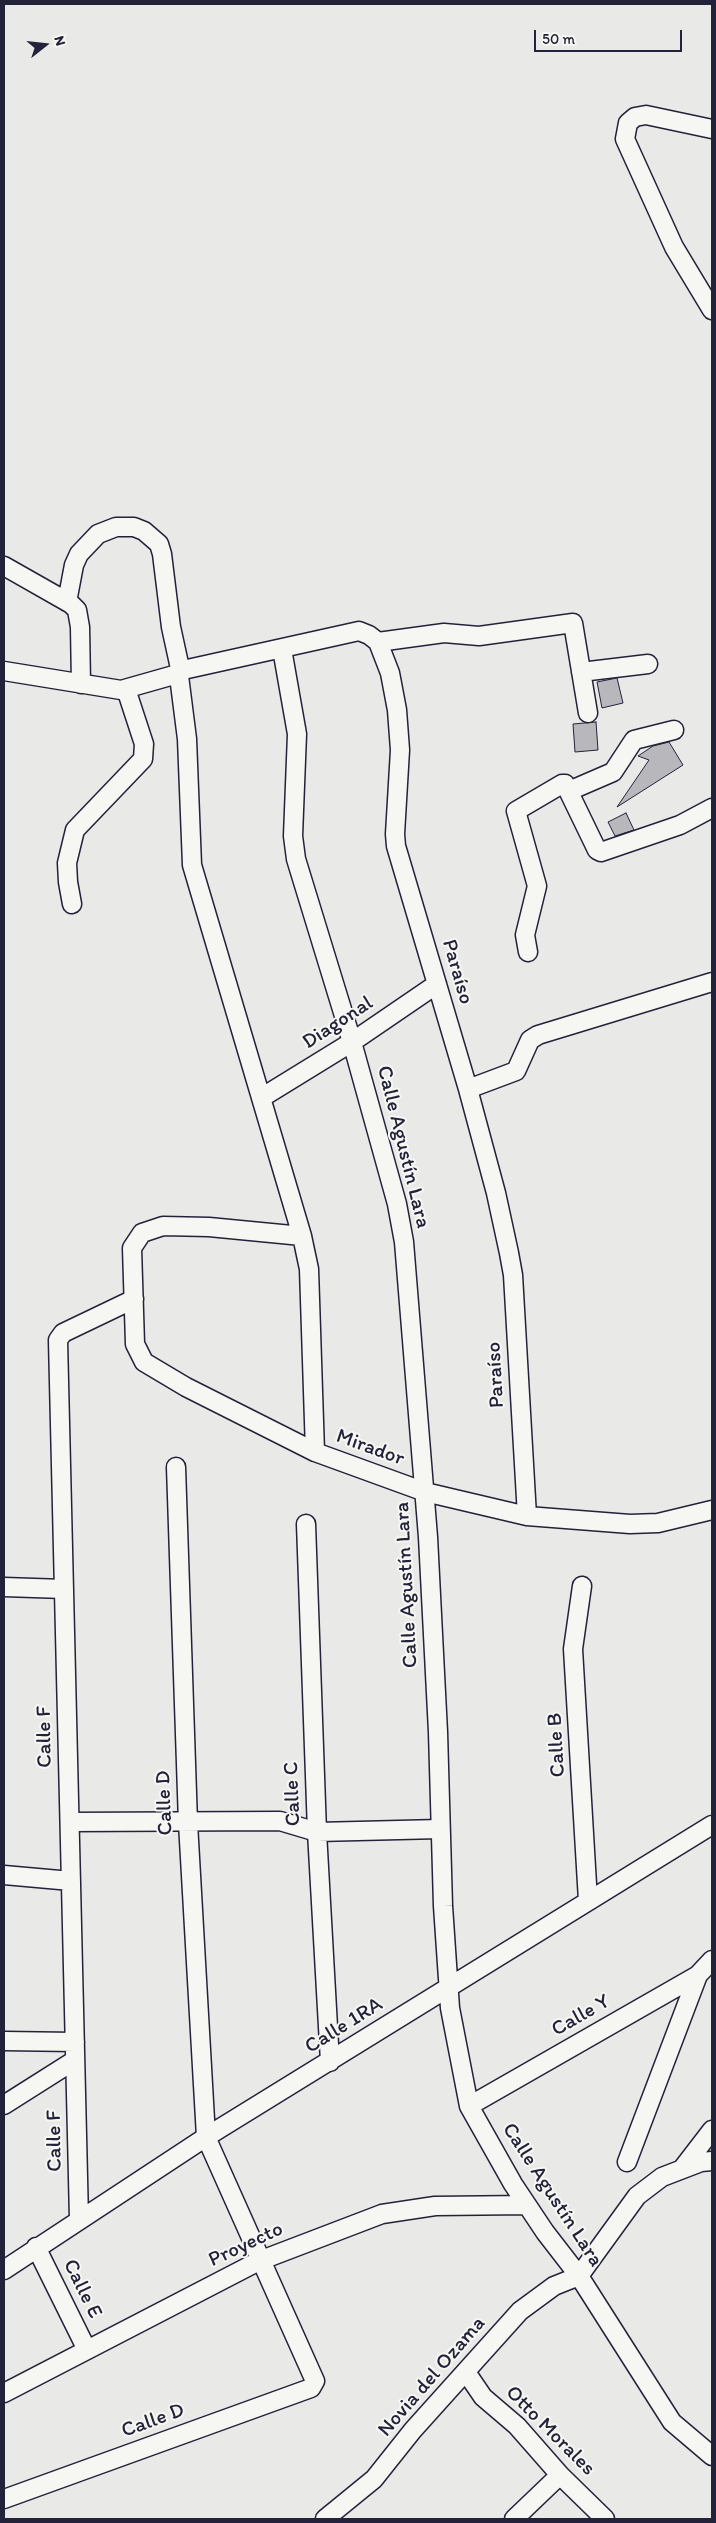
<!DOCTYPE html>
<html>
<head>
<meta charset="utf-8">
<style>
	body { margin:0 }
	#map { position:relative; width:716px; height:2523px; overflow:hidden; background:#e9e9e7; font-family:Itim,sans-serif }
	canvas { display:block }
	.frame { position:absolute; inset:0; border:5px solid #22223b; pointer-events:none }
	.north { position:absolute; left:20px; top:20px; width:50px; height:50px; -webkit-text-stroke:4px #f6f6f2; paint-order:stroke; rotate:74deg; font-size:14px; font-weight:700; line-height:20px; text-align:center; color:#22223b }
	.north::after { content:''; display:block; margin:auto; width:18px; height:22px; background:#22223b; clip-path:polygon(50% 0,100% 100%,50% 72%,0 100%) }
	.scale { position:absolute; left:534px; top:30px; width:148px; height:22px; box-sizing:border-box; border:2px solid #22223b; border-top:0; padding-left:6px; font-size:15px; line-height:18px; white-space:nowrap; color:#22223b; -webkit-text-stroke:4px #f6f6f2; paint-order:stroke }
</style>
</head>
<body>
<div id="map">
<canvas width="716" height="2523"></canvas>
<div class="frame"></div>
<div class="north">N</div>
<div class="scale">50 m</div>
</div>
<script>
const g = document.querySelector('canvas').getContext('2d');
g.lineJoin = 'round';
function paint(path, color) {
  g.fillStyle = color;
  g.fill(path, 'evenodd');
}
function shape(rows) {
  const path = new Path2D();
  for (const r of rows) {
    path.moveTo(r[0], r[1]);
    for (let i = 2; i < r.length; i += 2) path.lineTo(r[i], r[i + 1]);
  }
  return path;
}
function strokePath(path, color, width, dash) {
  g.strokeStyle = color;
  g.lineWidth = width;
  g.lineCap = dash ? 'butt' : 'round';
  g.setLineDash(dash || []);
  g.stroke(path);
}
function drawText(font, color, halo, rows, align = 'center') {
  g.font = font + ' Itim,sans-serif';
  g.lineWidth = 4;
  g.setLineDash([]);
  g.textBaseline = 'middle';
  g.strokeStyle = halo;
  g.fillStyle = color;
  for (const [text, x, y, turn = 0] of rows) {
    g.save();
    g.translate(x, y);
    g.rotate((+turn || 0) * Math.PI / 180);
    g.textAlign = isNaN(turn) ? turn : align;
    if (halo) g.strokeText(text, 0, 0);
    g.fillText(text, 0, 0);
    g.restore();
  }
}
const building = shape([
	[617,678,623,703,602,708,597,682,617,678],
	[596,722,598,750,575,752,573,724,596,722],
	[669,742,683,765,617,807,649,760,638,756,653,746,669,742],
	[626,813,634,830,615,836,608,822,626,813]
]);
paint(building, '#b8b8bc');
strokePath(building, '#22223b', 1);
const street = shape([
	[712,129,646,115,635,117,628,123,625,139,674,247,712,310],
	[4,566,71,604,77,610,80,627,81,684],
	[378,642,444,633,479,636,573,623,588,713],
	[282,649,297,734,293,836,296,859,352,1042,397,1204,404,1242,428,1537,438,1732,443,1906,450,2008,469,2106,513,2184,545,2232,579,2276,672,2422,712,2456],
	[4,671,121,690,181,673,171,627,162,554,159,544,144,531,134,527,116,527,98,534,79,554,74,565,67,602],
	[581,672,648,664],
	[569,791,613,772,634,740,674,730],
	[72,904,68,882,67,863,75,830,143,759,144,744,126,689],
	[528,952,525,935,537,886,516,811,562,784,565,784,597,850,601,852,680,825,712,808],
	[468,1089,516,1071,530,1040,538,1035,712,982],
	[261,1098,352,1042,437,984],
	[302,1236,209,1227,163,1226,142,1233,132,1248,135,1344,144,1362,186,1387,315,1452,425,1492,527,1516,630,1524,658,1523,712,1510],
	[315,1452,309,1269,302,1236,192,865,187,739,179,676,183,670,359,631,369,635,378,642,390,673,397,710,400,750,395,834,396,846,468,1089,496,1193,509,1253,513,1275,527,1516],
	[306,1524,317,1832,330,2062],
	[582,1586,573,1649,588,1901],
	[4,1587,64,1589],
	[70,1822,280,1821,317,1832,440,1829],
	[4,1875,71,1881],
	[4,2041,75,2042],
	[4,2105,75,2060],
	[469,2106,698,1975,712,1960],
	[627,2162,698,1975],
	[682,2169,712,2130],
	[79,2219,58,1340,63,1333,134,1299],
	[36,2247,87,2350],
	[4,2270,206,2137,712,1825],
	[466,2372,483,2397,517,2426,560,2475,605,2519],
	[4,2393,259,2261,382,2214,435,2206,527,2205],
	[4,2499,311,2388,315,2381,206,2137,188,1823,176,1467],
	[325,2519,374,2479,413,2430,520,2311,554,2286,579,2276,637,2196,662,2177,701,2162,712,2161],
	[514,2519,560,2475]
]);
strokePath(street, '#22223b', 21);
strokePath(street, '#f6f6f2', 18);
drawText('21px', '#22223b', '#f6f6f2', [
	["Paraíso",457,972,74],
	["Diagonal",338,1023,-33],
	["Calle Agustín Lara",403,1147,76],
	["Paraíso",496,1375,-93],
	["Mirador",370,1448,20],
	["Calle Agustín Lara",407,1585,-93],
	["Calle F",45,1737,-91],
	["Calle B",557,1745,-93],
	["Calle C",293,1794,-92],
	["Calle D",165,1803,-92],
	["Calle Y",581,2016,-30],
	["Calle 1RA",344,2026,-32],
	["Calle F",55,2141,-91],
	["Calle Agustín Lara",552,2195,57],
	["Proyecto",246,2245,-25],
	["Calle E",82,2289,64],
	["Novia del Ozama",432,2377,-49],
	["Calle D",153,2421,-20],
	["Otto Morales",550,2431,45]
]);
</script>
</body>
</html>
